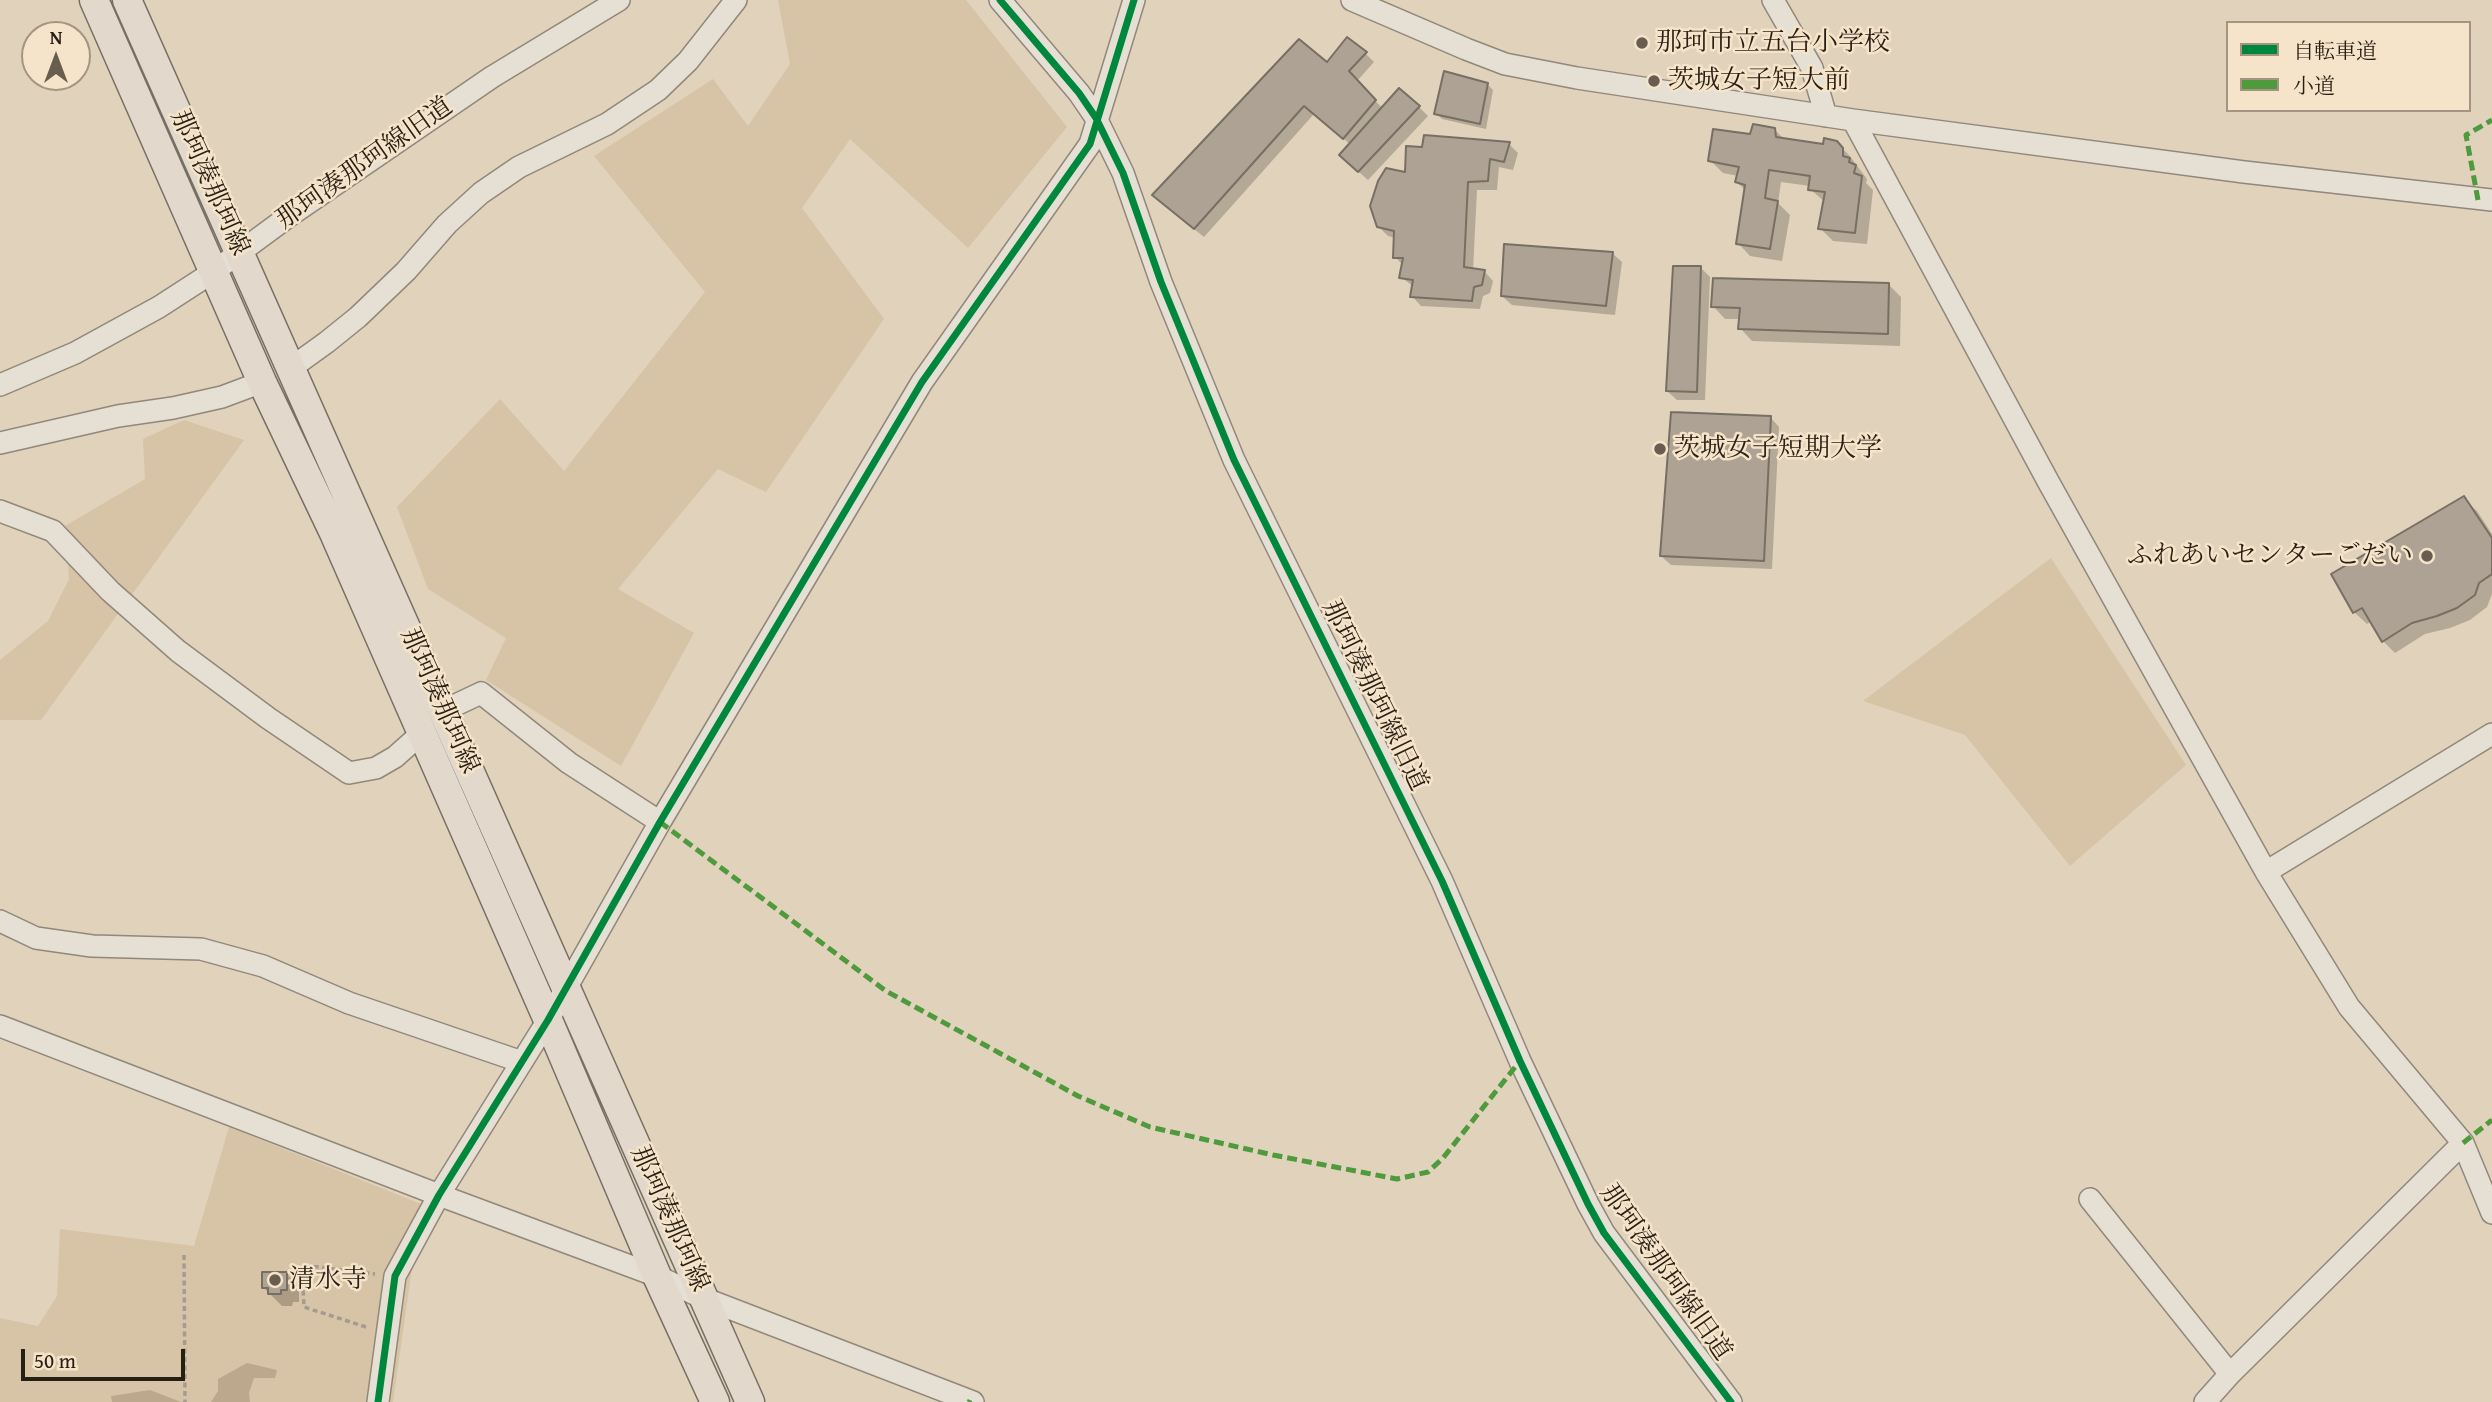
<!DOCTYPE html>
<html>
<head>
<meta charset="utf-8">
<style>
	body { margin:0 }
	#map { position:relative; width:2492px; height:1402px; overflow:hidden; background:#e1d2bc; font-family:"Gentium Book Plus","Noto Serif JP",serif }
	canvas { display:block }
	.legend { position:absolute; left:2226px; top:21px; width:245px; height:91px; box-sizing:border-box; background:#f5e4ca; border:2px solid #a39581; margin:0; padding:9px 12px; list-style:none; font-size:21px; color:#271e14 }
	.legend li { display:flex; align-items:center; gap:14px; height:35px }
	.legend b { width:35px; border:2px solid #a39581 }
	.north { position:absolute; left:21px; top:21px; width:70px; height:70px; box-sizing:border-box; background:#f5e4ca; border:2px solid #a39581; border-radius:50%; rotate:0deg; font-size:19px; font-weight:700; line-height:28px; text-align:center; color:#271e14 }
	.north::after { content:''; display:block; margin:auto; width:24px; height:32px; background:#685d4f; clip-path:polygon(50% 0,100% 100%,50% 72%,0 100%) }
	.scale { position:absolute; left:21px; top:1349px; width:164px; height:32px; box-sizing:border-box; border:4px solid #271e14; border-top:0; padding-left:9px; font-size:21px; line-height:24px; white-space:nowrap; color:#271e14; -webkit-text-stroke:5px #f5e4ca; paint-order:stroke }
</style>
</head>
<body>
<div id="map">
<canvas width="2492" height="1402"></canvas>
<ul class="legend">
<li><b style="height:9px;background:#00873e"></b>自転車道</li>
<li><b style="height:9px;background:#4e9a3d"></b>小道</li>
</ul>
<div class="north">N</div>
<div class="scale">50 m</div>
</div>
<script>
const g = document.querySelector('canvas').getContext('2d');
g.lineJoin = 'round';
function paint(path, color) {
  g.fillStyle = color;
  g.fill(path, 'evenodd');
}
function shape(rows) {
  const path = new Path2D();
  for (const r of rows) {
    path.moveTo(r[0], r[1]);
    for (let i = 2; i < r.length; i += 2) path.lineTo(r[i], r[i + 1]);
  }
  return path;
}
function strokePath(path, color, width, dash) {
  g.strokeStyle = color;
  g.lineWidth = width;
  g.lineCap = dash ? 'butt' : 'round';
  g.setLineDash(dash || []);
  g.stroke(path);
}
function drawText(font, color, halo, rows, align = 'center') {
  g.font = font + ' "Gentium Book Plus","Noto Serif JP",serif';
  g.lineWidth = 5;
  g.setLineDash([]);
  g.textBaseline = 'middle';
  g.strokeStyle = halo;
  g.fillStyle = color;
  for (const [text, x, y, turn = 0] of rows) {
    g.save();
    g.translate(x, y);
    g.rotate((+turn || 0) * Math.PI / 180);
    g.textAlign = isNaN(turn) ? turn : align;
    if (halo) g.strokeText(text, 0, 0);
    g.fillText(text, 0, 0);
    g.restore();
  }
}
paint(shape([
	[778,0,966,0,1067,127,968,248,850,139,802,208,884,319,766,492,718,469,618,589,694,633,621,766,486,680,506,638,428,589,397,507,500,399,564,471,705,292,594,156,713,79,748,126,790,64],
	[184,420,244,440,41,720,0,720,0,660,48,621,69,579,65,526,145,479,143,439],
	[2051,558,2186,765,2070,866,1965,735,1863,701],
	[229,1127,421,1204,393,1402,0,1402,0,1318,38,1326,57,1296,60,1229,194,1246]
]), '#d7c3a5');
paint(shape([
	[247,1363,277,1370,275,1378,254,1378,249,1393,250,1402,211,1402,218,1391,218,1379],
	[150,1390,181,1402,112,1402,111,1396]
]), '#bca98d');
paint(shape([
	[1365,53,1374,62,1357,81,1383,109,1419,107,1428,116,1368,180,1350,164,1351,145,1314,114,1204,237,1163,204,1328,64],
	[1487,84,1493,90,1486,129,1442,119,1436,113],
	[1774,129,1785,140,1825,146,1836,142,1849,155,1867,179,1866,183,1873,190,1867,244,1833,241,1820,228,1825,202,1810,189,1810,186,1781,182,1778,203,1790,215,1782,261,1750,256,1738,243,1746,191,1737,182,1738,176,1723,173,1710,160,1751,136],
	[1509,144,1518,153,1513,170,1499,167,1497,190,1477,190,1473,270,1484,271,1493,281,1490,293,1483,296,1480,309,1421,306,1412,296,1414,287,1401,277,1403,265,1395,257,1396,238,1388,236,1378,226,1407,174],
	[1612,253,1622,262,1615,315,1512,305,1502,296],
	[1701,268,1710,277,1705,400,1677,400,1667,391],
	[1889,285,1901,297,1900,346,1752,341,1740,328,1741,319,1725,319,1713,306],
	[1770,417,1779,427,1772,569,1671,565,1661,556],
	[2464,499,2477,511,2492,534,2492,594,2487,607,2470,620,2450,628,2425,634,2395,653,2383,641,2372,621,2367,624,2354,612],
	[287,1274,299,1287,299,1302,293,1302,292,1306,282,1306,264,1288]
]), '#0003');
const building = shape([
	[1347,37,1367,52,1349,71,1376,100,1343,139,1304,106,1194,229,1152,195,1299,39,1327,62,1347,37],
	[1444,71,1488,83,1480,124,1434,114,1444,71],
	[1399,88,1420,106,1358,172,1339,155,1399,88],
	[1753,124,1775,128,1776,137,1823,144,1824,138,1837,141,1843,148,1843,156,1850,158,1849,162,1856,165,1854,173,1862,176,1855,233,1818,229,1825,192,1808,190,1810,176,1769,170,1765,198,1778,201,1770,249,1736,244,1745,185,1735,182,1739,167,1708,161,1713,129,1750,134,1753,124],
	[1424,135,1510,142,1504,162,1490,159,1488,181,1468,182,1464,267,1485,270,1482,285,1474,287,1472,301,1410,297,1413,280,1399,278,1403,258,1393,258,1394,231,1377,227,1370,206,1378,181,1386,168,1405,172,1406,146,1422,147,1424,135],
	[1504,244,1613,252,1606,306,1501,296,1504,244],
	[1673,266,1701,266,1697,392,1666,391,1673,266],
	[1713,278,1889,283,1888,334,1738,329,1740,308,1711,307,1713,278],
	[1671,412,1771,416,1764,561,1660,556,1671,412],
	[2464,496,2492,538,2492,574,2479,583,2475,595,2457,608,2437,616,2412,623,2382,642,2362,608,2353,613,2331,574,2464,496],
	[262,1272,287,1272,287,1290,281,1290,281,1294,268,1294,268,1288,262,1288,262,1272]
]);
paint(building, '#ada293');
strokePath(building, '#776f63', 2);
const minor = shape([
	[1000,0,1079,93,1096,118,1123,173,1161,282,1234,460,1442,881,1520,1061,1588,1204,1604,1233,1731,1402],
	[1352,0,1466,49,1505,64,1577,78,1853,120,2244,172,2492,200],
	[1773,0,1812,68,1826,116],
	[1853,120,2049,483,2266,872,2349,1007,2463,1143,2492,1213],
	[291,368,327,342,358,317,406,271,447,224,481,193,519,167,607,124,658,90,688,61,736,0],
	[0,385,75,353,159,307,213,272,289,216,492,77,619,0],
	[0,443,118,416,173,408,222,397,262,382],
	[0,511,53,531,110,591,178,651,268,718,349,773,376,768,395,757,422,733],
	[443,711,481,693,569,763,660,822],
	[2266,872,2492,734],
	[0,921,36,938,92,946,201,949,263,966,349,1003,522,1062],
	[0,1026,439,1195,657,1276,703,1298,973,1402],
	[2090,1199,2230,1374],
	[378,1402,395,1276,439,1195,548,1020,660,822,922,382,1090,144,1134,0],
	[2205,1402,2230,1374,2463,1143]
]);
const major = shape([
	[94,0,262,382,334,533,548,1020,657,1276,715,1402],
	[127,0,750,1402]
]);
strokePath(minor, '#91877a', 24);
strokePath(major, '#776f63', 31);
strokePath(shape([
	[184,1255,185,1402],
	[366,1327,304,1307,302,1265,375,1274]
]), '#a39c93', 3.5, [5, 3.5]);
strokePath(minor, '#e6dfd4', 21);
strokePath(major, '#e2d9cc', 28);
strokePath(shape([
	[2478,200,2466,135,2492,120],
	[660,822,886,991,1078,1096,1150,1127,1273,1155,1397,1179,1428,1172,1443,1158,1520,1061],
	[2463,1143,2492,1120],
	[969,1402,970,1400]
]), '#4e9a3d', 5, [10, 5]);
strokePath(shape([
	[1000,0,1079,93,1096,118,1123,173,1161,282,1234,460,1442,881,1520,1061,1588,1204,1604,1233,1731,1402],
	[378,1402,395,1276,439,1195,548,1020,660,822,922,382,1090,144,1134,0]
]), '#00873e', 7);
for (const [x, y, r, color] of [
	[1642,43,7,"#685d4f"],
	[1654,81,7,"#685d4f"],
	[1660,449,7,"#685d4f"],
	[2427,556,7,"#685d4f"],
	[275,1280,7,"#685d4f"]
]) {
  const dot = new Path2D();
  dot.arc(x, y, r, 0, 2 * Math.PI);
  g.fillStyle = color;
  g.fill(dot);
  strokePath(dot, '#f5e4ca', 2.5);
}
drawText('26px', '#271e14', '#f5e4ca', [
	["那珂市立五台小学校",1656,43],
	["茨城女子短大前",1668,81],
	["茨城女子短期大学",1674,449],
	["ふれあいセンターごだい",2413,556,"right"],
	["清水寺",289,1280]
], 'left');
drawText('26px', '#271e14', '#f5e4ca', [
	["那珂湊那珂線旧道",365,164,-35],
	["那珂湊那珂線",209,183,66],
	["那珂湊那珂線旧道",1374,696,64],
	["那珂湊那珂線",439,701,66],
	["那珂湊那珂線",669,1219,66],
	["那珂湊那珂線旧道",1665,1273,55]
]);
</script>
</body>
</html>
